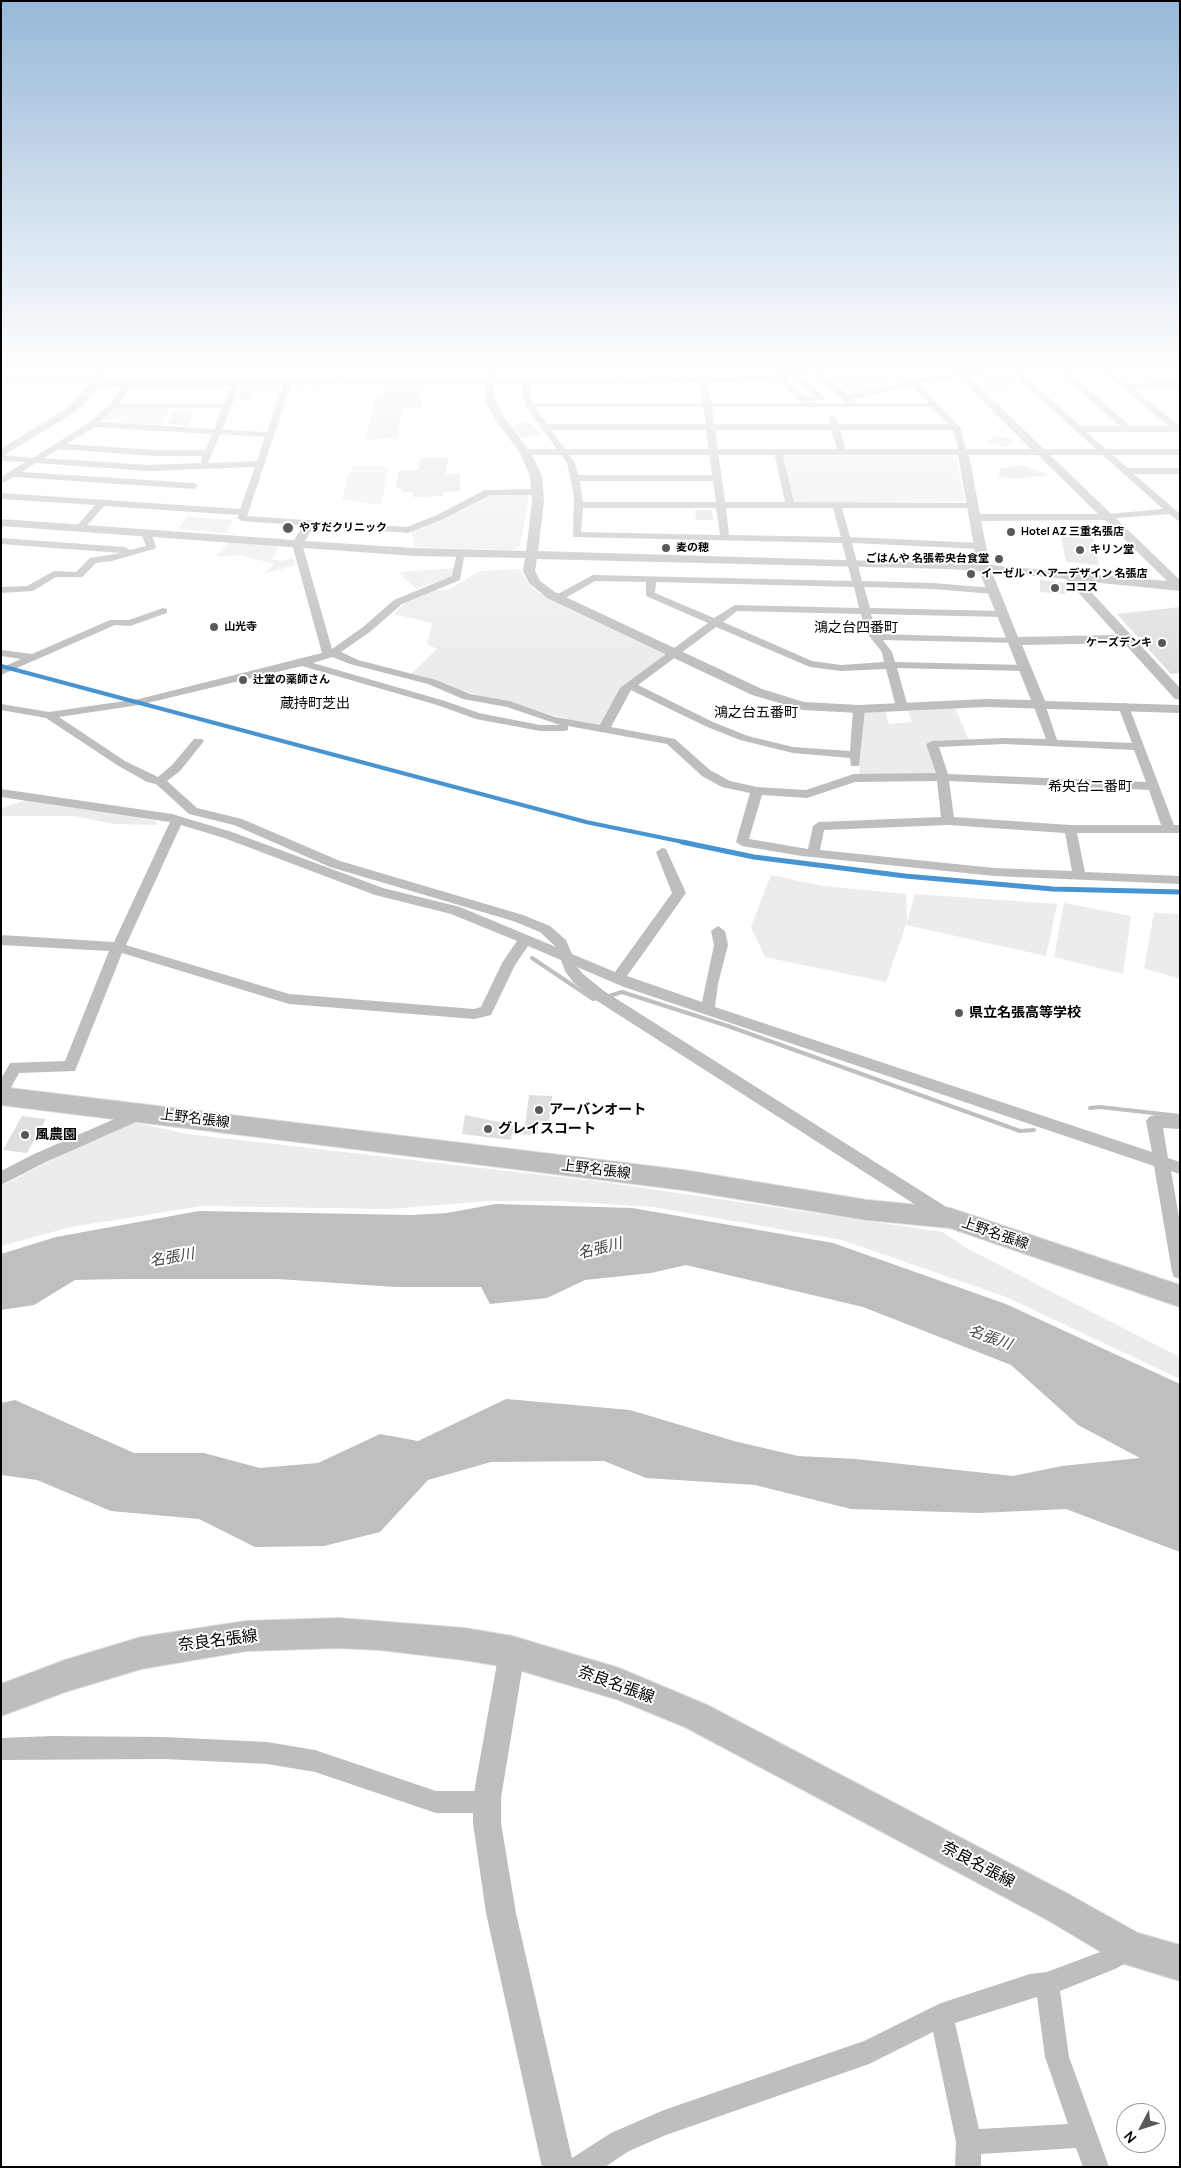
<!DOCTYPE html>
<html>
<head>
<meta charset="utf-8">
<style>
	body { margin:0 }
	#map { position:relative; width:1181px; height:2168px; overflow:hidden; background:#fff; font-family:Manrope,sans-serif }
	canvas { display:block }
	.frame { position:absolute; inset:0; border:2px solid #000; pointer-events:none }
	.north { position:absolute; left:1116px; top:2103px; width:50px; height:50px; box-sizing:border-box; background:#fff; border:1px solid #999; border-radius:50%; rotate:230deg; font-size:14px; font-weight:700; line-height:20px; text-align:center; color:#000 }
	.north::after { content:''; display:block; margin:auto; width:18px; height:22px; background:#595959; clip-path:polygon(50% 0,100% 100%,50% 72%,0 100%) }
</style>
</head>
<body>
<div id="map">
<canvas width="1181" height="2168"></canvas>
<div class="frame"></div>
<div class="north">N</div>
</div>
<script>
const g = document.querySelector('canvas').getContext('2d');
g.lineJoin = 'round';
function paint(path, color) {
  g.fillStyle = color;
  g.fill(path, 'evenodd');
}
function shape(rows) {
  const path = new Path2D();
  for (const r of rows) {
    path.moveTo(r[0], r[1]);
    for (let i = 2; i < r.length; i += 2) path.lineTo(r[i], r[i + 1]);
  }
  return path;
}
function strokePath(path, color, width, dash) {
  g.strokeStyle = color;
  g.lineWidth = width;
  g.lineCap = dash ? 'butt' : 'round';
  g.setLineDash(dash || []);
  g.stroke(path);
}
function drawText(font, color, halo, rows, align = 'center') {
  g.font = font + ' Manrope,"Noto Sans JP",sans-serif';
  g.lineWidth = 4;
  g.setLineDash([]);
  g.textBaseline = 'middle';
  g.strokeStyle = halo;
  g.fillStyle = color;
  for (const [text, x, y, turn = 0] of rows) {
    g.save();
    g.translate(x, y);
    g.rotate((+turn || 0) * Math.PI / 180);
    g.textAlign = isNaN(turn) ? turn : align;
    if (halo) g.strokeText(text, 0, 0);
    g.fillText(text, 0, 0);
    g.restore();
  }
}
paint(shape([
	[868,370,877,375,894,371,909,380,906,381,894,374,882,377,892,384,855,393,832,379],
	[167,407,169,409,162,425,157,427,99,421,118,408],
	[782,456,949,456,957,459,965,501,797,503,793,501],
	[354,466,389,466,381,505,342,499,348,476],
	[525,494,529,497,520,546,512,550,414,547,411,531,486,495],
	[187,517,233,520,226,533,178,529],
	[228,542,279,546,272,559,281,561,293,558,296,565,263,574,274,564,240,555,216,557],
	[456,568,453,576,417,589,398,572],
	[520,569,529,584,539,593,569,609,668,653,621,690,601,728,455,689,411,674,437,649,427,644,432,623,394,614,407,601,431,590,448,590,480,571],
	[955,708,969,740,930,743,939,775,859,775,862,712,885,711,889,724,912,722,908,711],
	[30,799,155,820,157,825,115,824,74,816,1,816,1,808],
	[771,875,823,886,906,894,907,922,915,894,1057,904,1046,956,906,925,886,982,765,957,751,927],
	[1064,903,1131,916,1123,974,1054,957],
	[1154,913,1180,914,1180,979,1144,968],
	[128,1121,188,1134,603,1182,943,1232,966,1248,1180,1357,1180,1379,1006,1297,842,1240,653,1207,557,1201,487,1201,389,1209,202,1206,71,1227,1,1246,1,1186]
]), '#ececec');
paint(shape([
	[496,1204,632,1208,833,1243,1006,1304,1180,1384,1180,1552,1066,1509,979,1513,851,1509,755,1485,646,1478,604,1461,491,1462,428,1480,380,1532,324,1546,255,1547,199,1519,111,1511,37,1480,1,1475,1,1403,15,1400,134,1453,204,1453,260,1468,318,1463,380,1434,418,1441,506,1399,630,1410,734,1441,798,1456,856,1459,1013,1476,1062,1466,1140,1458,1078,1425,1011,1365,863,1307,686,1265,651,1273,585,1280,547,1298,490,1304,481,1287,395,1287,278,1279,124,1279,75,1280,34,1305,1,1310,1,1254,56,1237,199,1211,411,1215,447,1213]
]), '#bfbfbf');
strokePath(shape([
	[532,958,593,999,597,998],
	[606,997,622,992,728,1026,1020,1131,1034,1130],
	[1090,1108,1100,1107,1180,1116]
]), '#bfbfbf', 4);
paint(shape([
	[175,366,186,366,181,379,168,379],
	[216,366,229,366,224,379,210,379],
	[412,366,452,366,451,377,388,378,389,373,412,372],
	[49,367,49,375,10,375,15,368],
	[620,367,621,377,597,377,596,368],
	[455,368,479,368,477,377,454,378],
	[1007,373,1017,383,1004,384,1011,390,992,392,977,377],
	[386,386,424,386,421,408,402,409,398,437,366,440,375,397,383,396],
	[241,387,257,387,253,400,236,400],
	[173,411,187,411,194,412,188,426,167,424],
	[529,422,541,435,522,438,512,425],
	[996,435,1015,440,1006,447,986,442],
	[421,458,448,458,446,474,460,474,460,491,443,492,443,496,413,497,413,492,402,492,403,489,396,488,399,471,419,470],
	[1023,465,1025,466,1048,475,1015,479,999,477,1000,468],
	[695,510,712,510,713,520,696,520],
	[1061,536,1093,538,1099,565,1066,562],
	[1040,580,1065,583,1065,594,1040,592],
	[1180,607,1180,673,1171,674,1117,614],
	[529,1095,552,1096,549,1125,538,1124,537,1135,512,1134,511,1140,462,1134,465,1115,525,1127],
	[22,1116,46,1119,27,1153,3,1150]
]), '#dfdfdf');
const primary = shape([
	[1,1087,683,1170,867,1200,950,1208,1180,1285,1180,1307,950,1228,867,1220,683,1190,1,1105,1,1087],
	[338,1618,464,1628,512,1636,619,1668,707,1705,1070,1895,1138,1933,1180,1945,1180,1981,1118,1962,1046,1919,685,1727,619,1700,512,1668,464,1660,380,1650,338,1648,246,1651,141,1669,65,1692,1,1716,1,1684,65,1660,141,1637,246,1621,338,1618]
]);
strokePath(primary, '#dbdbdb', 2);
paint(shape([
	[342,366,350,366,346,380,700,378,698,366,706,366,708,378,735,378,808,369,805,366,814,366,848,395,918,379,1010,366,1034,366,1017,370,1081,426,1120,426,1053,366,1062,366,1130,426,1169,426,1096,366,1137,366,1108,368,1126,384,1172,381,1180,383,1180,388,1171,385,1132,388,1180,426,1180,432,1086,432,1128,468,1180,468,1180,474,1134,474,1180,514,1180,522,1169,514,1105,519,1103,517,1108,514,1163,509,1009,371,918,383,960,427,967,452,963,455,959,452,953,430,840,430,846,452,842,455,838,452,831,430,715,430,725,502,785,502,774,452,778,449,782,452,794,502,976,503,976,507,973,508,842,508,850,537,980,543,985,546,980,549,852,543,862,581,933,583,994,588,999,591,994,594,933,589,864,587,870,608,1003,611,1008,614,1003,617,871,614,876,632,878,634,1014,638,1018,639,1018,643,883,640,892,652,895,662,1025,665,1030,668,1025,671,897,668,908,707,902,710,896,707,886,669,841,671,810,667,716,627,638,685,713,722,748,736,793,747,850,751,853,709,855,707,863,707,865,709,859,766,851,766,850,758,793,753,740,740,705,726,631,690,611,727,675,739,710,770,730,781,757,787,806,790,854,774,936,773,926,744,932,741,1004,738,1046,739,1033,704,1039,701,1045,704,1057,740,1132,743,1118,706,1124,703,1128,704,1174,825,1180,825,1180,833,1077,833,1085,872,1180,876,1180,884,994,876,802,856,742,846,736,842,750,793,722,787,702,776,667,744,568,726,568,730,564,731,540,731,476,719,437,705,302,666,139,705,59,717,125,761,158,777,172,765,194,739,202,739,204,741,180,771,167,781,197,808,242,819,340,861,523,915,550,926,566,940,572,954,615,972,672,893,656,852,662,848,666,849,686,893,627,976,702,1002,714,945,711,931,718,926,725,931,728,945,718,984,715,1007,1152,1152,1146,1121,1149,1117,1154,1115,1180,1117,1180,1129,1163,1128,1168,1158,1180,1162,1180,1174,1171,1171,1180,1223,1180,1279,1174,1277,1172,1272,1154,1166,624,987,577,967,583,974,604,991,956,1213,958,1218,956,1223,950,1225,944,1223,594,999,573,982,565,971,561,960,528,946,515,965,491,1015,474,1019,289,1004,122,953,75,1071,19,1073,6,1097,1,1099,1,1079,10,1063,65,1061,109,951,1,945,1,935,114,942,170,822,1,797,1,789,172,814,232,832,383,888,460,907,556,947,540,932,513,921,330,867,234,825,189,814,156,784,147,782,117,765,46,718,1,710,1,704,49,712,139,699,322,653,292,544,297,541,302,544,332,649,363,627,394,600,452,576,457,553,465,551,460,580,402,604,371,631,341,652,358,660,436,680,470,694,509,701,555,717,600,725,620,688,708,623,646,596,646,582,595,581,562,600,554,600,554,596,593,575,852,581,842,543,573,537,574,496,567,463,525,405,520,384,291,385,247,516,407,527,437,515,485,490,539,489,544,492,539,495,490,495,443,519,408,533,242,521,237,518,239,515,104,506,83,530,80,531,75,528,95,505,1,499,1,493,240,509,255,467,147,471,36,463,22,472,194,483,198,486,194,489,14,477,1,484,1,477,25,462,1,461,1,455,33,458,90,422,110,404,123,386,93,386,89,384,90,382,338,380,342,366],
	[813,373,847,403,711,403,708,383,775,378,799,402,824,400,824,396,801,375,813,373],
	[793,376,815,397,804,397,783,377,793,376],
	[700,383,703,403,533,403,528,384,700,383],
	[240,385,283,385,267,432,222,430,240,385],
	[911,385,928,403,857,403,853,399,911,385],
	[131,386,232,386,224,404,119,404,131,386],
	[535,407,703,407,706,424,547,424,535,407],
	[712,407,932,407,949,424,838,424,836,418,832,416,828,418,830,424,714,424,712,407],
	[115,408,222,408,214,429,100,422,115,408],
	[95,427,212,434,205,450,156,450,66,444,95,427],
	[551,430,706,430,712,475,578,475,575,463,551,430],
	[220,434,265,437,257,461,208,463,220,434],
	[59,449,156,456,202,456,201,463,147,465,44,458,59,449],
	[580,481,713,481,716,502,583,502,580,481],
	[583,508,716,508,720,535,581,532,583,508],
	[726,508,833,508,841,537,729,535,726,508],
	[656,582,854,587,859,608,735,605,714,618,655,593,656,582],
	[737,611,861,614,866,632,882,652,884,662,841,665,812,661,723,622,737,611],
	[332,657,350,664,428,684,463,699,507,707,560,725,540,725,479,713,445,701,313,663,332,657],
	[1004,744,1134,750,1146,782,948,774,939,747,1004,744],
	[937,781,941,817,819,822,813,826,808,849,749,839,762,795,807,798,855,782,937,781],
	[949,781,1149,790,1161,825,1070,825,954,817,949,781],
	[181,825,224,838,375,895,451,914,517,941,502,963,481,1007,474,1009,289,994,126,945,181,825],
	[948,825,1065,833,1072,871,994,868,820,850,824,830,948,825],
	[1143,366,1180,368,1180,372,1147,368,1143,366],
	[1,377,97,377,101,379,97,381,1,381,1,377],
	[146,530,151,533,156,547,154,549,112,561,96,563,82,577,56,577,33,591,1,593,1,587,27,586,54,571,76,572,90,558,121,553,1,544,1,538,125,547,130,550,146,546,141,533,146,530],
	[163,608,167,609,167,613,130,626,115,625,1,675,1,668,21,659,1,656,1,650,32,654,110,620,129,620,163,608],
	[142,1107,147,1109,150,1113,147,1117,46,1162,1,1185,1,1171,34,1154,142,1107],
	[53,1736,164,1737,267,1742,315,1750,436,1791,488,1791,496,1794,499,1802,496,1810,488,1813,436,1813,315,1772,267,1764,164,1759,1,1760,1,1738,53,1736],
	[1129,1937,1137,1941,1141,1949,1137,1957,1115,1969,1060,1991,1069,2057,1109,2167,1083,2167,1076,2148,981,2154,981,2167,955,2167,956,2142,933,2032,869,2064,666,2135,629,2151,605,2167,568,2167,572,2158,611,2133,664,2110,864,2041,941,2003,1030,1974,1047,1972,1100,1952,1129,1937],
	[1037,1997,1045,2057,1068,2124,979,2129,955,2023,1037,1997]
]), '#bebebe');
paint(shape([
	[101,366,111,366,91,396,75,412,1,457,1,449,67,408,83,392,101,366],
	[485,366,495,366,495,400,504,417,528,449,1031,449,947,366,958,366,1044,449,1180,449,1180,455,1050,455,1180,580,1180,591,1081,581,1180,688,1180,700,1175,699,1124,643,1022,645,1045,701,1180,705,1180,713,986,707,859,713,803,710,752,695,547,598,529,583,523,571,525,558,414,556,1,526,1,519,294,540,306,521,310,520,316,523,305,541,414,548,526,551,532,502,530,476,520,453,494,418,485,400,485,366],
	[532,455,958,455,977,564,538,551,544,502,542,476,532,455],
	[969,455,1038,455,1098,514,980,514,969,455],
	[1105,520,1167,581,990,565,981,521,1105,520],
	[537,559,950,569,979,571,1031,700,986,699,859,705,804,702,762,689,555,592,540,581,535,571,537,559],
	[992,572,1066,579,1117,635,1018,637,992,572],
	[512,1639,521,1643,525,1652,501,1798,501,1823,516,1913,574,2167,542,2167,486,1913,473,1823,473,1798,499,1652,503,1643,512,1639]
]), '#bebebe');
paint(primary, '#bebebe');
strokePath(shape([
	[1,666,586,822,688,843]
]), '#4694d1', 4);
strokePath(shape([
	[682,842,754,857,905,876,1053,889,1180,892]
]), '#4694d1', 5);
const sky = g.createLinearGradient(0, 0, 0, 670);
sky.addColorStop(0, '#97b8d8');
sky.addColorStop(0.55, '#fff');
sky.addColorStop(1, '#ffffff00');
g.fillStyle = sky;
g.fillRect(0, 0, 1181, 670);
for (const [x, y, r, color] of [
	[288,528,6,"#595959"],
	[1011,532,5,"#595959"],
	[666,548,5,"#595959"],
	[1080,550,5,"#595959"],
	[999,559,5,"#595959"],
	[971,574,5,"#595959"],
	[1055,588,5,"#595959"],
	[214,627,5,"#595959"],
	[1162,643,5,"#595959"],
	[243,680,5,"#595959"],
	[959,1013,5,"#595959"],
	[539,1110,5,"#595959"],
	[488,1129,5,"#595959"],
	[25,1135,5,"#595959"]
]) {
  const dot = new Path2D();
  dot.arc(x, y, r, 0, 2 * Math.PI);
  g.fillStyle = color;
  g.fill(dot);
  strokePath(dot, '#fff', 2);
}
drawText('bold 11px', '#000', '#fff', [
	["やすだクリニック",299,528],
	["Hotel AZ 三重名張店",1021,532],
	["麦の穂",676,548],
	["キリン堂",1090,550],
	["ごはんや 名張希央台食堂",989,559,"right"],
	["イーゼル・ヘアーデザイン 名張店",981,574],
	["ココス",1065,588],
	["山光寺",224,627],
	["ケーズデンキ",1152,643,"right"],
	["辻堂の薬師さん",253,680]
], 'left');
drawText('14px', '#000', '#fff', [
	["鴻之台四番町",856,628],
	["蔵持町芝出",315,704],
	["鴻之台五番町",756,713],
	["希央台二番町",1090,787]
]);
drawText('bold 14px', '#000', '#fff', [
	["県立名張高等学校",969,1013],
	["アーバンオート",549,1110],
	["グレイスコート",498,1129],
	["風農園",35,1135]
], 'left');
drawText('14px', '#000', '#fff', [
	["上野名張線",195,1119,7],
	["上野名張線",596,1170,7],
	["上野名張線",995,1234,19]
]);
drawText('italic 15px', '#444', '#fff', [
	["名張川",600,1249,-14],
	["名張川",172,1258,-10],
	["名張川",990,1338,20]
]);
drawText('16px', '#000', '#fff', [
	["奈良名張線",218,1641,-7],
	["奈良名張線",616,1685,20],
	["奈良名張線",978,1865,28]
]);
</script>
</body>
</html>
